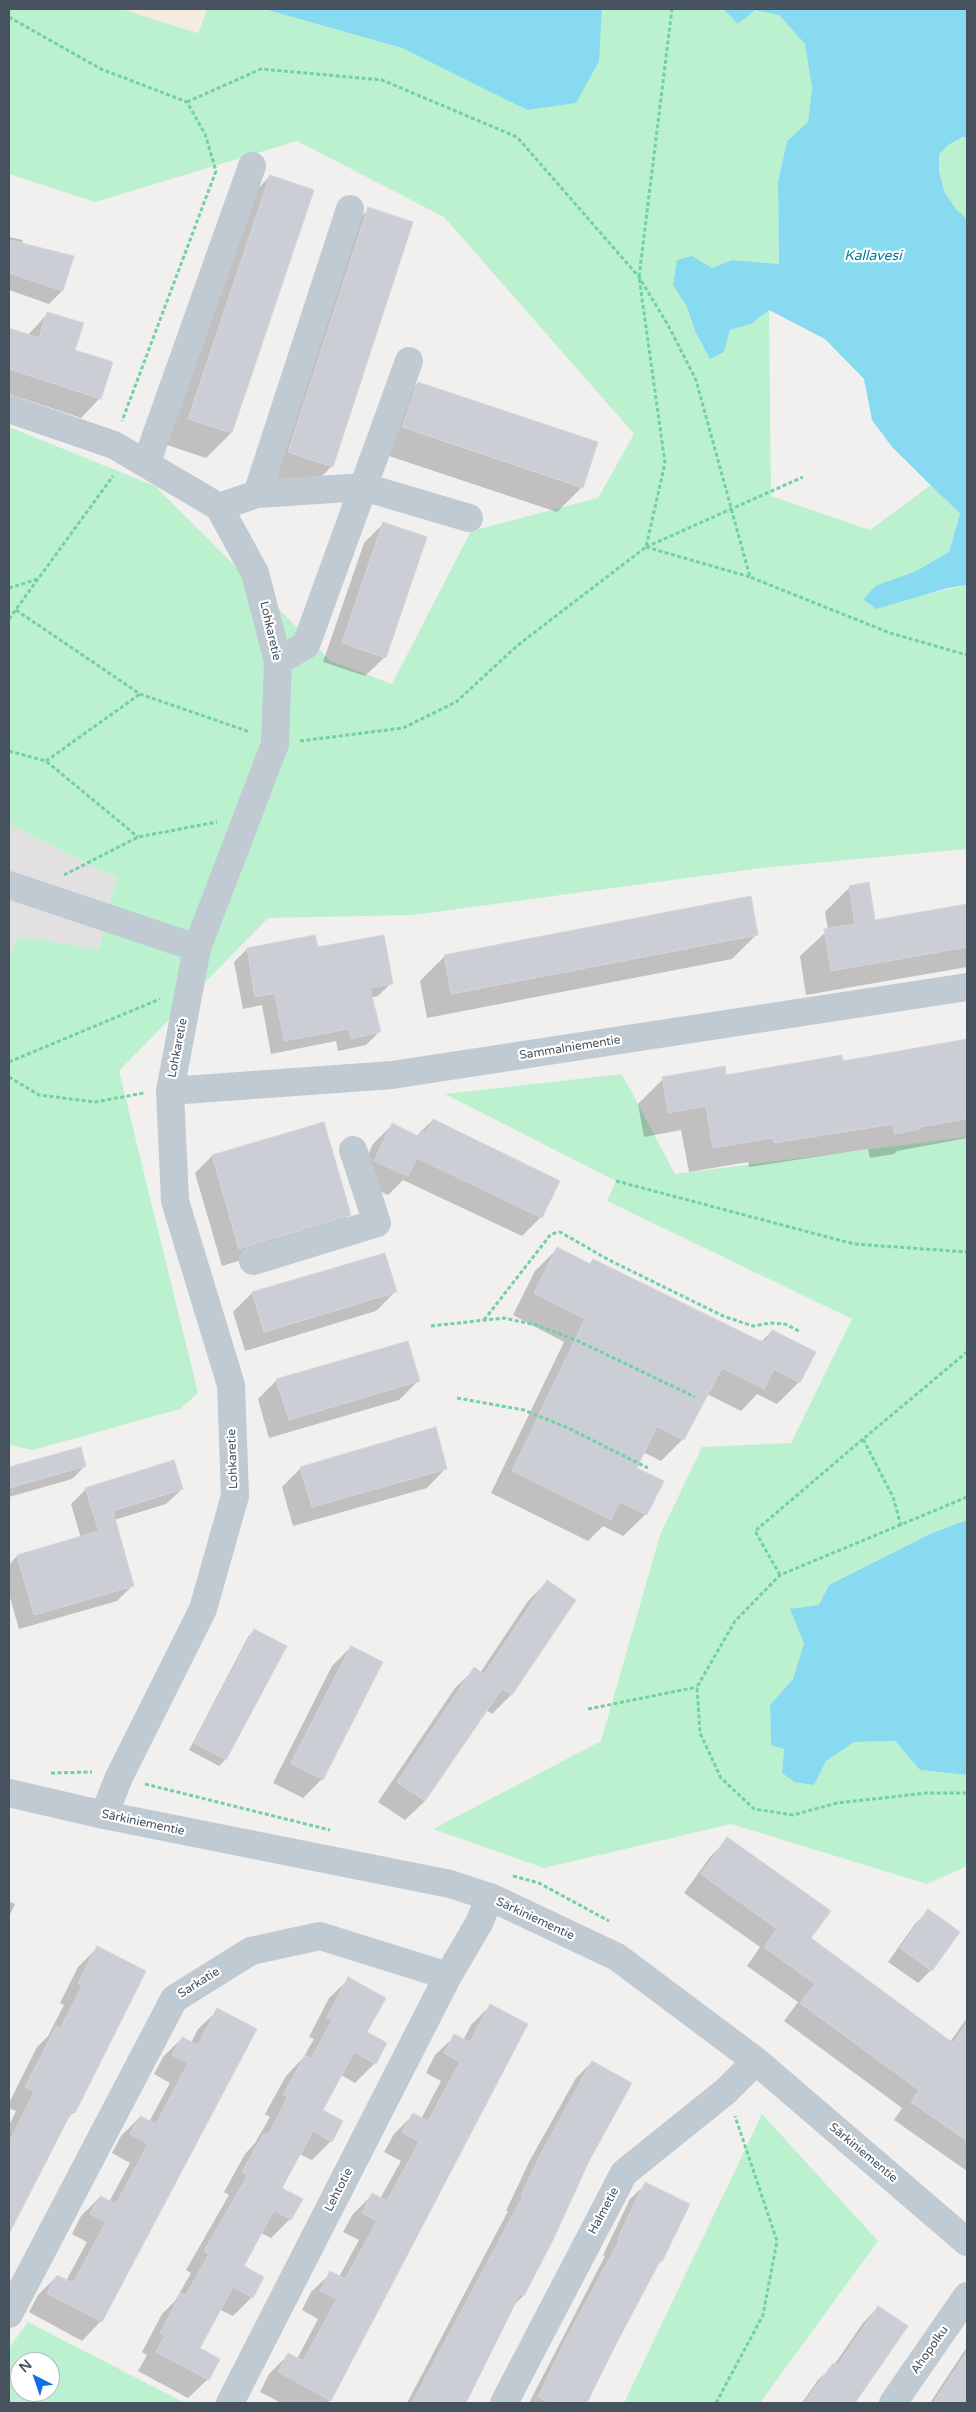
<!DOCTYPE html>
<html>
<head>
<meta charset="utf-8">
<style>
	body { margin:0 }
	#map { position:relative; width:976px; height:2412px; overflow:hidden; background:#f2efef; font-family:"Varela Round",sans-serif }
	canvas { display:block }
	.frame { position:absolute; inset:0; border:10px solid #46535e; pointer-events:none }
	.north { position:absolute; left:10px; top:2352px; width:50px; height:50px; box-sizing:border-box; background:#fff; border:1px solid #b5babf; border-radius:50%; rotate:319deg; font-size:14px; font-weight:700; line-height:20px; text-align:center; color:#46535e }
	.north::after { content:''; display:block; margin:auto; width:18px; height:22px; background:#1070eb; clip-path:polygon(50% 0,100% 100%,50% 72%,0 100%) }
</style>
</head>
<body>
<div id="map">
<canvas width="976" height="2412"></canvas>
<div class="frame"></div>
<div class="north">N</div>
</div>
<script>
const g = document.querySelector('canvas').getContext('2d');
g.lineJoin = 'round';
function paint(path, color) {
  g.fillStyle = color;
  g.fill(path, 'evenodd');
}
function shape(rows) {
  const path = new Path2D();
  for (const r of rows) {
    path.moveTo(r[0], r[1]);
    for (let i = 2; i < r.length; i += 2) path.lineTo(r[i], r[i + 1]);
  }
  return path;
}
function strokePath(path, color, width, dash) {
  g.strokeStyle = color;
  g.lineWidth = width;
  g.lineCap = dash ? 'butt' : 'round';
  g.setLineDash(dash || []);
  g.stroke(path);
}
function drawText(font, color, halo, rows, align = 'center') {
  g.font = font + ' "Varela Round",sans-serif';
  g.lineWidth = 4.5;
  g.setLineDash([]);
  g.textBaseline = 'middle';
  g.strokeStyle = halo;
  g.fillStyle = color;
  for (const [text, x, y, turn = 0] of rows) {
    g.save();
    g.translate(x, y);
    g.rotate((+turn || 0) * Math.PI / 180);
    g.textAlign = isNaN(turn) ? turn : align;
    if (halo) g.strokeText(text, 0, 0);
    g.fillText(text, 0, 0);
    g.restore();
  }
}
paint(shape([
	[9,824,116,878,99,949,19,937,9,956]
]), '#e3e0e1');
paint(shape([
	[9,9,122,9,198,33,207,9,264,9,402,48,527,110,602,9,723,9,738,24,755,9,780,15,805,44,812,88,808,122,787,141,778,182,779,264,732,260,673,285,687,307,695,331,724,352,730,330,751,324,769,309,771,496,870,530,931,485,960,515,949,552,914,572,877,585,918,596,967,585,967,849,761,868,413,915,268,918,119,1071,198,1393,180,1409,33,1450,9,1445,9,956,19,937,99,949,116,878,9,824,9,427,155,486,331,661,392,684,471,531,598,498,634,434,444,217,297,141,95,202,9,174],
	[964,137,967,138,967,219,956,209,945,193,939,172,939,154,950,144],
	[622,1074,675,1174,967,1137,967,1520,932,1533,829,1585,804,1643,793,1679,770,1705,771,1744,784,1749,782,1773,814,1785,826,1761,853,1742,895,1741,920,1770,967,1775,967,1866,927,1884,731,1824,544,1868,433,1829,601,1741,660,1535,702,1447,791,1443,852,1319,607,1201,616,1181,445,1094],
	[762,2114,878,2241,760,2403,624,2403],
	[28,2322,185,2403,9,2403,9,2348],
	[20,2362,50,2362,50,2392,20,2392]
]), '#bcf1d0');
paint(shape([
	[122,9,207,9,198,33]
]), '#f4eddf');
paint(shape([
	[264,9,602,9,599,61,576,103,527,110,402,48],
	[723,9,967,9,967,138,963,137,950,144,939,154,939,172,945,193,956,209,967,219,967,585,948,588,876,609,863,599,877,585,914,572,949,552,960,514,892,447,872,420,864,379,825,339,769,310,751,324,730,330,724,352,710,359,695,331,687,307,673,285,677,260,692,256,712,268,732,260,779,264,778,182,787,141,808,122,812,88,805,44,779,15,755,10,738,24],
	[967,1520,967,1775,920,1770,895,1741,854,1742,826,1761,814,1785,795,1782,782,1773,784,1749,771,1745,770,1705,793,1679,804,1643,790,1609,819,1605,829,1585,932,1533]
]), '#87daf0');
paint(shape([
	[270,176,231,433,206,458,164,444,245,202],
	[369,209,332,466,307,491,264,477,344,234],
	[9,237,23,240,21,244,73,257,62,291,49,304,9,290],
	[48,313,74,351,100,398,81,418,9,394,9,329,28,335],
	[418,383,582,487,557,512,377,452,393,408],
	[383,524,385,657,365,676,323,662,364,543],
	[850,887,874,922,967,906,967,967,806,995,800,956,828,930,825,912],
	[757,934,732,959,427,1018,420,981,445,956],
	[317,948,391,983,378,996,371,998,379,1032,366,1045,338,1051,336,1041,271,1054,262,1005,243,1009,234,962,247,949],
	[967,1040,967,1138,897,1151,894,1154,870,1158,868,1149,749,1167,748,1162,689,1172,681,1130,644,1137,638,1104,663,1079,726,1077,842,1063],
	[433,1120,541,1217,522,1236,403,1180,388,1195,356,1180,373,1144,392,1125,416,1136],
	[212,1156,350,1214,333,1231,222,1266,195,1173],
	[557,1249,589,1265,593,1260,761,1342,772,1331,799,1382,777,1404,757,1394,741,1411,707,1394,683,1439,661,1461,643,1452,636,1468,646,1514,623,1536,603,1526,588,1541,491,1493,564,1342,513,1315,535,1271],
	[395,1292,376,1311,245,1351,233,1312,252,1293],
	[277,1380,419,1380,399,1400,269,1438,258,1399],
	[80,1448,85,1466,72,1479,9,1497,9,1468],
	[301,1468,446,1468,427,1488,293,1526,282,1487],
	[86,1489,182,1489,166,1504,114,1520,133,1585,117,1601,19,1629,9,1594,9,1565,17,1556,81,1538,71,1504],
	[547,1582,575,1600,511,1695,492,1714,486,1710,425,1801,405,1820,378,1802,455,1688,475,1669,480,1673,528,1601],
	[254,1631,225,1760,219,1766,189,1750,248,1637],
	[351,1647,322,1779,303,1798,273,1783,332,1666],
	[728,1839,809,1939,950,2042,967,2018,967,2171,894,2120,902,2108,784,2021,798,2002,747,1966,760,1947,684,1893,710,1857],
	[9,1901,15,1904,9,1917],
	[928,1911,931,1970,918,1983,888,1962,915,1924],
	[97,1948,74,2112,65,2121,9,2232,9,2125,16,2111,9,2108,9,2103,37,2047,48,2036,64,2005,60,2003,78,1967],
	[349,1979,365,2033,385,2044,375,2063,355,2083,341,2075,321,2111,331,2141,312,2160,299,2154,280,2188,290,2219,271,2238,261,2233,242,2267,252,2297,233,2316,219,2309,198,2349,208,2379,188,2398,138,2371,147,2355,142,2352,162,2314,175,2301,191,2273,186,2270,229,2195,224,2192,245,2154,255,2143,270,2117,265,2114,286,2076,303,2058,314,2039,309,2037,329,1998],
	[491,2005,330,2400,327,2403,281,2403,260,2392,269,2374,288,2355,297,2359,318,2319,302,2310,311,2292,331,2273,339,2277,359,2240,343,2232,353,2214,372,2195,380,2199,401,2161,384,2152,394,2134,413,2115,421,2119,441,2081,426,2073,435,2055,455,2036,463,2040,471,2025],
	[218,2010,101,2321,82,2341,29,2312,38,2295,57,2276,66,2281,87,2242,72,2234,81,2216,100,2197,109,2202,130,2163,112,2153,121,2136,140,2117,149,2122,170,2083,154,2074,163,2057,182,2038,191,2043,198,2029],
	[592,2062,588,2160,552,2240,523,2296,513,2306,469,2397,465,2403,407,2403,508,2211,506,2211,529,2162,576,2078],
	[646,2184,661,2261,656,2266,612,2347,585,2403,529,2403,605,2256,603,2255,630,2199],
	[878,2307,906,2327,852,2403,802,2403,818,2380,834,2365,863,2323],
	[967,2348,967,2403,930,2403,965,2350]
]), '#0003');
const building = shape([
	[270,175,314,190,232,433,188,419,270,175],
	[368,207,413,222,333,467,288,452,368,207],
	[9,240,74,256,63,291,9,273,9,240],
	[47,312,84,323,75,350,113,362,101,399,9,369,9,328,39,338,47,312],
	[418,382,598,442,583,488,402,427,418,382],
	[383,522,427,537,386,658,342,643,383,522],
	[869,882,875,920,967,904,967,947,831,971,824,929,855,924,849,886,869,882],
	[751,896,758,935,451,994,444,955,751,896],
	[315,935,318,947,384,935,393,984,370,988,381,1032,351,1039,349,1029,284,1041,275,993,255,997,247,948,315,935],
	[967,1039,967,1119,920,1127,920,1129,895,1134,893,1124,774,1143,773,1138,713,1148,706,1106,668,1113,662,1077,725,1066,726,1075,842,1055,843,1061,967,1039],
	[433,1119,560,1181,542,1218,417,1158,408,1176,374,1161,392,1123,418,1136,421,1130,426,1133,433,1119],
	[324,1122,351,1215,239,1249,212,1155,324,1122],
	[557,1247,590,1264,593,1259,758,1340,766,1342,772,1330,816,1352,800,1383,774,1369,764,1389,722,1368,684,1440,657,1426,637,1468,664,1481,647,1515,620,1502,611,1520,512,1471,585,1319,534,1293,557,1247],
	[385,1253,397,1292,264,1332,252,1292,385,1253],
	[408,1341,420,1381,289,1420,276,1379,408,1341],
	[436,1427,447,1469,312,1507,300,1467,436,1427],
	[81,1447,86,1466,9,1488,9,1467,81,1447],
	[174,1460,183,1489,113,1511,134,1586,34,1615,17,1555,99,1531,85,1488,174,1460],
	[547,1580,576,1600,512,1695,502,1689,425,1801,397,1782,474,1667,484,1674,547,1580],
	[254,1629,287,1646,226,1760,194,1743,254,1629],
	[351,1646,383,1662,323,1780,291,1763,351,1646],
	[727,1837,831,1911,811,1938,953,2043,967,2023,967,2141,911,2102,919,2090,800,2003,815,1984,764,1947,777,1929,701,1874,727,1837],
	[928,1909,960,1932,932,1971,900,1948,928,1909],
	[97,1946,146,1971,75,2113,72,2111,9,2234,9,2143,34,2092,25,2087,56,2027,60,2029,82,1986,78,1983,97,1946],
	[348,1977,386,1998,367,2032,387,2043,376,2064,354,2052,323,2110,343,2121,332,2142,313,2131,282,2188,303,2199,291,2220,274,2210,244,2266,264,2277,253,2298,233,2287,200,2348,220,2359,209,2380,156,2352,165,2336,160,2333,181,2293,186,2295,209,2254,204,2251,248,2175,242,2172,264,2133,268,2135,288,2097,283,2095,305,2055,311,2059,332,2020,327,2017,348,1977],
	[490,2004,528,2024,331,2401,278,2372,288,2353,303,2361,337,2299,320,2291,330,2271,345,2279,377,2221,362,2213,372,2193,387,2201,419,2142,402,2132,413,2113,428,2121,460,2062,444,2053,454,2034,470,2042,490,2004],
	[217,2008,257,2029,102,2322,47,2293,57,2275,73,2283,106,2222,90,2214,100,2196,116,2204,148,2144,130,2134,140,2116,156,2124,188,2063,172,2055,182,2037,198,2045,217,2008],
	[592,2061,632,2083,589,2161,553,2240,524,2296,520,2294,466,2403,412,2403,523,2196,521,2195,545,2146,592,2061],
	[645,2182,690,2204,662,2262,660,2261,614,2348,587,2403,551,2403,538,2397,563,2345,619,2241,617,2240,645,2182],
	[878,2306,908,2326,855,2403,804,2403,833,2363,837,2366,878,2306],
	[967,2352,967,2403,933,2403,967,2352]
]);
paint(building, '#cbced4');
strokePath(building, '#d3d5db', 1);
strokePath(shape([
	[9,17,101,69,187,102,205,134,216,171,122,421],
	[187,102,261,69,382,80,517,137,639,277,668,325,696,380,750,577,890,633,967,655],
	[646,547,803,477],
	[646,547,750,577],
	[9,588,38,579],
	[16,610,140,694,250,732],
	[9,619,113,476],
	[300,741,403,728,456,702,518,645,646,547,665,463,639,277,672,9],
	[9,751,46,761,138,837],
	[46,761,140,694],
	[64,875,138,837,217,822],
	[9,1062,160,999],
	[9,1077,39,1095,95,1102,144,1093],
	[616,1181,854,1244,967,1252],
	[484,1320,551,1234,560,1232,609,1260,723,1316,753,1326,770,1323,785,1324,801,1332],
	[431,1326,504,1318,536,1325,576,1340,695,1397],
	[457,1398,524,1410,568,1428,648,1468],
	[967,1497,780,1575,735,1621,697,1687,700,1733,721,1778,754,1809,793,1815,837,1803,927,1793,967,1793],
	[901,1526,893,1497,863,1439,967,1352],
	[780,1575,755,1531,863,1439],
	[588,1709,697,1687],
	[51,1773,92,1772],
	[145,1784,330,1830],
	[513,1876,539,1883,609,1921],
	[716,2403,763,2315,777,2241,735,2116]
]), '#72d1a2', 3, [4, 2.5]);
strokePath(shape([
	[9,409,114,445,219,507,255,573,278,661,275,744,197,948,170,1091,175,1201,231,1385,235,1496,203,1609,119,1777,104,1815],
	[146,464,252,166],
	[257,494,364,487,469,518],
	[219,507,257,494,350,209],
	[278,661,306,645,409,361],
	[9,885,197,948],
	[170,1091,392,1075,967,987],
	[253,1261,377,1223,353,1150],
	[9,1793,104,1815,450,1884,490,1897,617,1957,756,2061,967,2242],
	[9,2314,174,1999,251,1951,320,1936,448,1976,479,1923,490,1897],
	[230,2403,448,1976],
	[504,2403,624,2173,726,2091,756,2061],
	[893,2403,967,2296]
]), '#bfcad2', 28);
drawText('12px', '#46535e', '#fff', [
	["Lohkaretie",270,631,77],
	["Lohkaretie",178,1048,-79],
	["Sammalniementie",570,1048,-9],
	["Lohkaretie",233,1459,-92],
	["Särkiniementie",143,1823,12],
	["Särkiniementie",535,1919,25],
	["Sarkatie",199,1983,-32],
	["Särkiniementie",863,2153,40],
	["Lehtotie",339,2190,-63],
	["Halmetie",604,2211,-62],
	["Ahopolku",930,2350,-55]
]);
drawText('italic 14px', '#077b99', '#fff', [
	["Kallavesi",873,256]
]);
</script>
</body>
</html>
